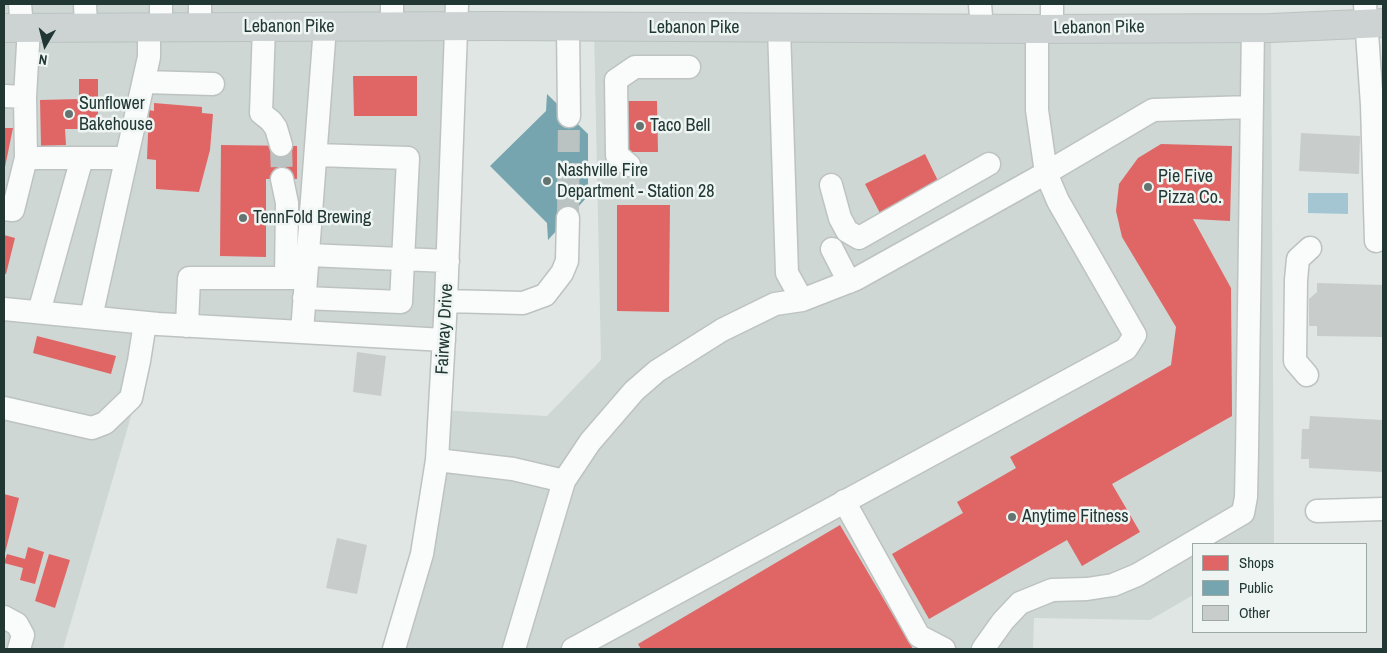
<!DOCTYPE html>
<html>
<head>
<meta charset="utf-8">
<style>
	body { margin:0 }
	#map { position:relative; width:1387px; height:653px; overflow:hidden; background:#e0e6e4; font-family:"Archivo Narrow",sans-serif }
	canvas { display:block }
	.frame { position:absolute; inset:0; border:5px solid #213733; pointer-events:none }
	.legend { position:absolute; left:1192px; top:543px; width:175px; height:90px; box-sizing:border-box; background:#eef5f2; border:1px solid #9ca9a6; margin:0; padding:6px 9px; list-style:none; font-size:15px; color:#213733 }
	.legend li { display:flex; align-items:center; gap:10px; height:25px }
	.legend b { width:25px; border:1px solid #9ca9a6 }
	.north { position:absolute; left:20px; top:20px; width:50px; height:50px; -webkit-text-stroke:4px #eef5f2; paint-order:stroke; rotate:188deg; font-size:14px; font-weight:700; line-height:20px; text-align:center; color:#213733 }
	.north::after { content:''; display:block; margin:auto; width:18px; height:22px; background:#213733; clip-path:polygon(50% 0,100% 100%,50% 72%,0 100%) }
</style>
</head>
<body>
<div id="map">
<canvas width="1387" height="653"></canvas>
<div class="frame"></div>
<ul class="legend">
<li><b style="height:14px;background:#e06666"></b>Shops</li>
<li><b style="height:14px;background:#76a5af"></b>Public</li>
<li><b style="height:14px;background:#c8cdcb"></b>Other</li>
</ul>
<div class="north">N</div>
</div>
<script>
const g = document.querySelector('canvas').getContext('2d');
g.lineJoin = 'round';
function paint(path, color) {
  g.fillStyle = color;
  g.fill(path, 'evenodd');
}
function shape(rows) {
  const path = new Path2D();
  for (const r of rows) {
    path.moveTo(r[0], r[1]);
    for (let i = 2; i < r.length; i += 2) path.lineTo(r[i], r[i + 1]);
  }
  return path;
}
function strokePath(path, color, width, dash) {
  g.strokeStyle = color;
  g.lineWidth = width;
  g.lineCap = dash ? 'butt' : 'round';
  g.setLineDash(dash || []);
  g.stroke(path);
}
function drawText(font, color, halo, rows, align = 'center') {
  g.font = font + ' "Archivo Narrow",sans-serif';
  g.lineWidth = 5;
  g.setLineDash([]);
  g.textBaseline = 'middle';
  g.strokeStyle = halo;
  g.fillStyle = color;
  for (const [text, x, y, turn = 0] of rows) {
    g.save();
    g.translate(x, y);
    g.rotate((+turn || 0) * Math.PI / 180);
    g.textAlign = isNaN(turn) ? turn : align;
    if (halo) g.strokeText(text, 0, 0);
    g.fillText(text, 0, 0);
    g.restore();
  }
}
paint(shape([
	[4,4,457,4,444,340,158,324,63,649,4,649],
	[594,28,1271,28,1274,544,1193,544,1193,595,1150,620,1034,618,1033,649,394,649,440,410,547,416,601,360]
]), '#ced7d4');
paint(shape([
	[1308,193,1348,193,1348,214,1308,213]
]), '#a3c6d2');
paint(shape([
	[353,76,417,76,417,116,354,116],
	[79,79,98,79,98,129,65,129,66,145,41,146,40,100,79,99],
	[622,101,657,101,658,152,623,152],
	[154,103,202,107,202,113,213,114,210,150,199,192,156,189,156,160,147,159,149,110,154,111],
	[4,128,13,128,5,167,4,167],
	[1161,144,1232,146,1230,221,1193,219,1231,288,1232,416,1112,484,1140,532,1082,566,1067,540,929,619,892,554,963,513,957,502,1016,468,1010,457,1171,365,1176,327,1122,237,1116,211,1119,184,1138,158],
	[221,145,297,146,297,179,266,179,266,257,220,256],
	[925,154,941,187,882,217,865,184],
	[617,205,670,205,669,312,617,311],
	[4,235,15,238,6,274,4,274],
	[37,336,116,356,111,374,33,353],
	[4,494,19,498,4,557],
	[840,525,913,649,641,649,638,644],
	[28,547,44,552,35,584,20,580,23,568,4,563,7,554,25,559],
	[49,554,70,560,55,608,35,601]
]), '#e06666');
paint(shape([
	[547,94,588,134,588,196,548,240,547,223,490,166,546,111]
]), '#76a5af');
paint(shape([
	[1301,133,1360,136,1359,174,1299,171],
	[1317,283,1383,285,1383,337,1317,336,1317,326,1309,326,1309,299,1317,292],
	[357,352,386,356,381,396,353,392],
	[1310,416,1383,420,1383,472,1309,468,1309,459,1301,459,1302,429,1309,429],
	[337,538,367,545,357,594,326,588]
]), '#c8cdcb');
strokePath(shape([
	[281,145,282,179],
	[568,218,569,116]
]), '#bac3c1', 22, [22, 11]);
const minor = shape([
	[20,4,22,27],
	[85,4,86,28],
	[200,4,200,27],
	[980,4,982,29],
	[1052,4,1052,29],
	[1365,4,1372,105,1376,241],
	[264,27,261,113,271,121,276,128,281,145],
	[392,27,392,4],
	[161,28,161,4],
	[568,28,569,116],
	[779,28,787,273,802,300],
	[144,82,213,84],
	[4,96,25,97,29,27],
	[25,97,26,158,126,158],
	[629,165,617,155,616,80,635,67,689,67],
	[282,179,287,203,286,278],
	[831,185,840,218,847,231,859,238,989,164],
	[4,209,13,210,26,158],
	[832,249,849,282],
	[308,255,448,261],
	[304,298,401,302,408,158,316,155],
	[446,301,523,303,545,295,562,273,567,261,568,218],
	[4,309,158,324,444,340],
	[39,312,82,158],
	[91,317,149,57,149,29],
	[187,326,189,278,306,278],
	[302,332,325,27],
	[1307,375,1295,361,1296,280,1298,259,1310,248],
	[4,408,92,428,105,423,131,398,139,361,145,323],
	[437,460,513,469,564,481],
	[844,501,919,636,944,649],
	[1317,511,1383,509],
	[4,617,17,624,23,635,19,649],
	[394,649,422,554,437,460,446,301,457,4],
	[514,649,564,481,590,442,634,391,657,371,722,330,775,304,802,300,856,279,1046,173,1153,110,1251,107],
	[573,649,1126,349,1135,335,1058,201,1046,173,1037,110,1037,29],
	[983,649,1003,621,1020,603,1052,590,1087,589,1113,585,1137,575,1243,513,1246,497,1247,452,1253,27]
]);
const major = shape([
	[4,28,495,26,1037,29,1271,28,1383,23]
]);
strokePath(minor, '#bdc3c1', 25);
strokePath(major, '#bbc3c1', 30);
strokePath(minor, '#fafbfb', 22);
strokePath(major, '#ccd3d2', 28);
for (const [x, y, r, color] of [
	[69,114,5,"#647471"],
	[640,126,5,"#647471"],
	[547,181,5,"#647471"],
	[1148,187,5,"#647471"],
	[243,218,5,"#647471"],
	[1012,517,5,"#647471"]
]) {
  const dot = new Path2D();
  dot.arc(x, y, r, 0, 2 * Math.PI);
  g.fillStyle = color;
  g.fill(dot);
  strokePath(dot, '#eef5f2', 2);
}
drawText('18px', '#213733', '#eef5f2', [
	["Lebanon Pike",289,27],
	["Lebanon Pike",694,28],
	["Lebanon Pike",1099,28,-1],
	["Fairway Drive",445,329,-87]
]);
drawText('18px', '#213733', '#eef5f2', [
	["Sunflower",79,104],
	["Bakehouse",79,125],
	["Taco Bell",650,126],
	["Nashville Fire",557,171],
	["Department - Station 28",557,192],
	["Pie Five",1158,177],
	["Pizza Co.",1158,198],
	["TennFold Brewing",253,218],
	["Anytime Fitness",1022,517]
], 'left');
</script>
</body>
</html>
